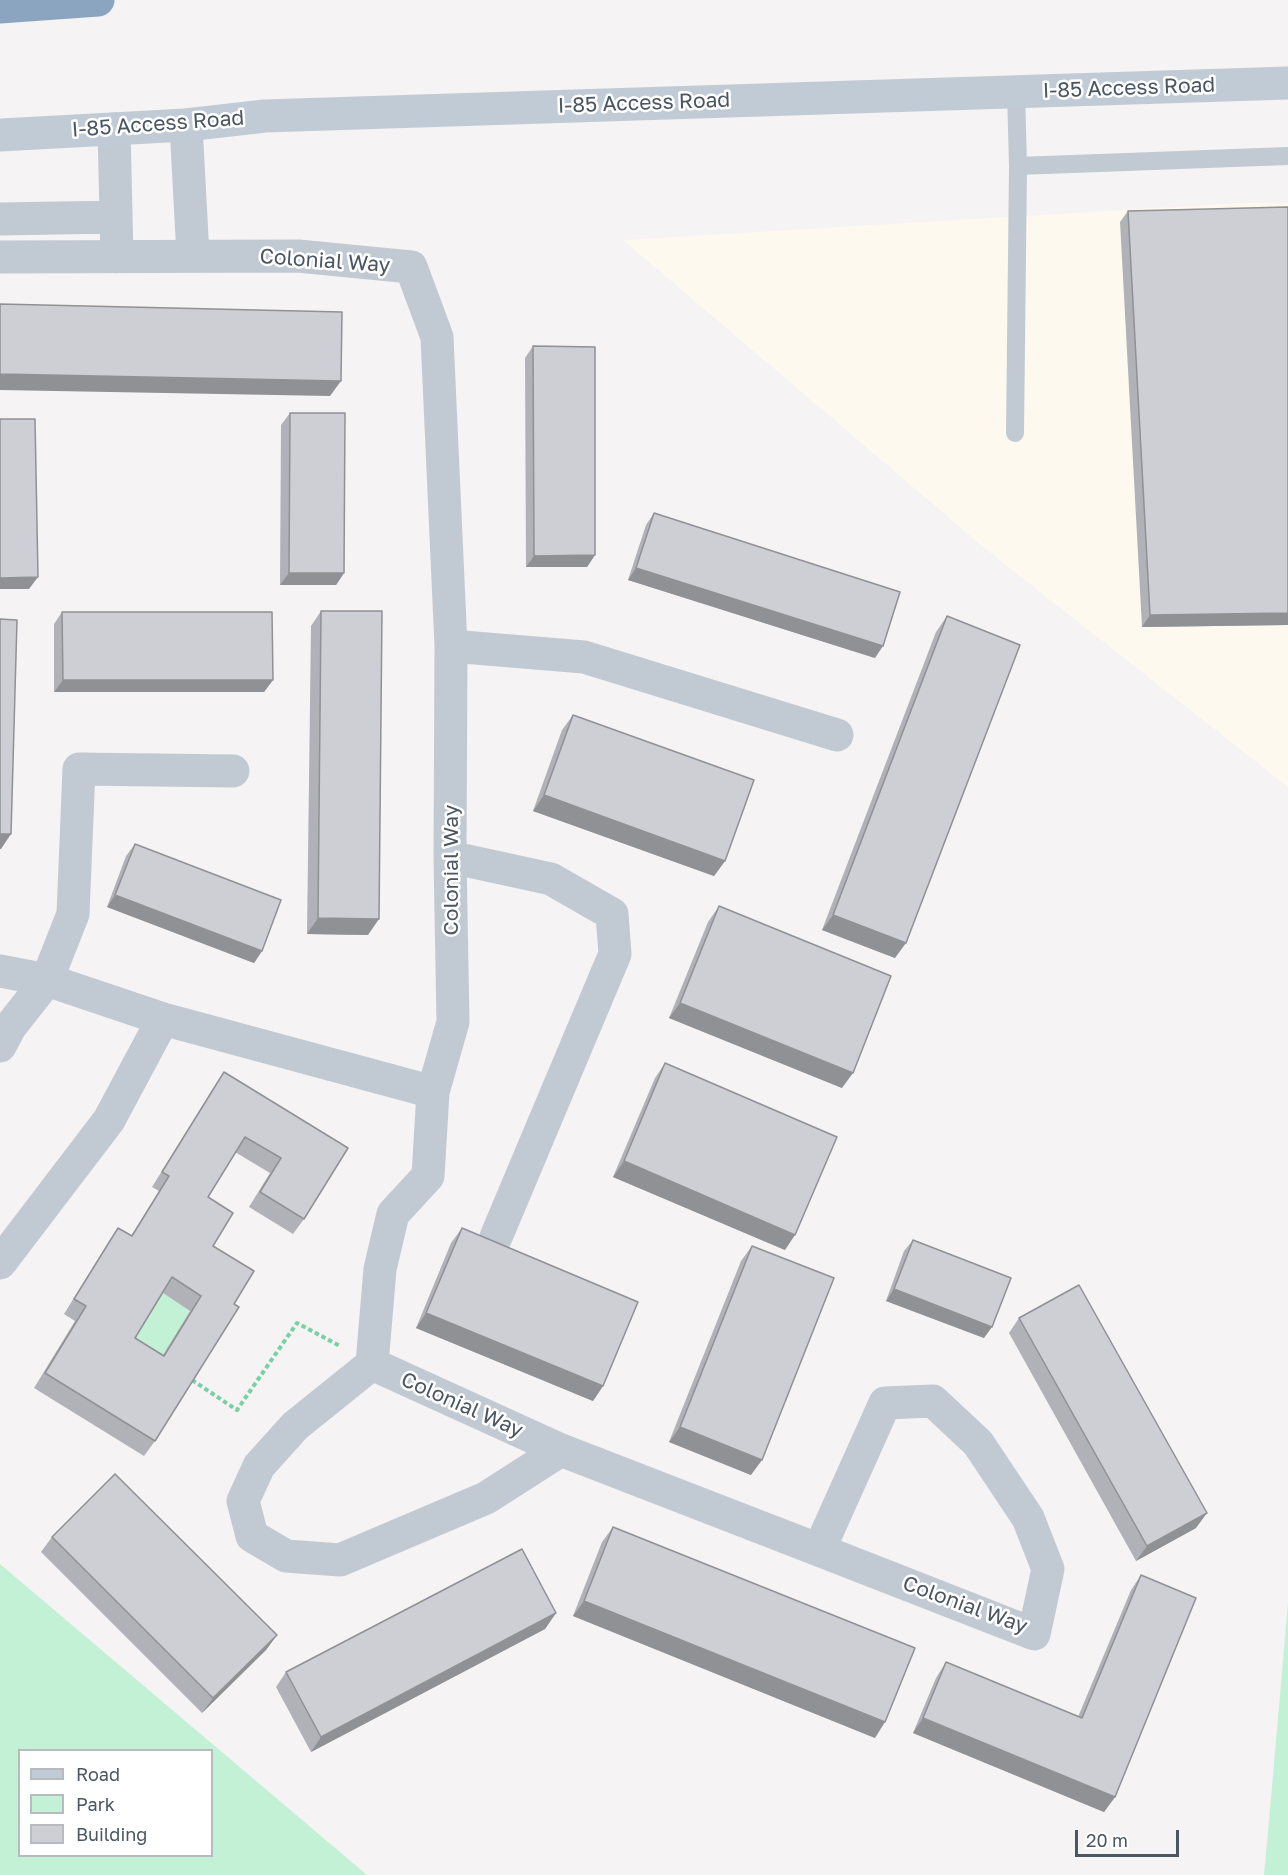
<!DOCTYPE html>
<html>
<head>
<meta charset="utf-8">
<style>
	body { margin:0 }
	#map { position:relative; width:1288px; height:1875px; overflow:hidden; background:#f5f3f3; font-family:"Golos Text",sans-serif }
	canvas { display:block }
	.legend { position:absolute; left:18px; top:1749px; width:195px; height:108px; box-sizing:border-box; background:#fff; border:2px solid #b7bbc0; margin:0; padding:8px 10px; list-style:none; font-size:18px; color:#4a5661 }
	.legend li { display:flex; align-items:center; gap:12px; height:30px }
	.legend b { width:30px; border:2px solid #b7bbc0 }
	.scale { position:absolute; left:1075px; top:1830px; width:104px; height:27px; box-sizing:border-box; border:3px solid #4a5661; border-top:0; padding-left:8px; font-size:18px; line-height:21px; white-space:nowrap; color:#4a5661; -webkit-text-stroke:4px #fff; paint-order:stroke }
</style>
</head>
<body>
<div id="map">
<canvas width="1288" height="1875"></canvas>
<ul class="legend">
<li><b style="height:8px;background:#c1cbd6"></b>Road</li>
<li><b style="height:16px;background:#c3f1d5"></b>Park</li>
<li><b style="height:16px;background:#cdcfd5"></b>Building</li>
</ul>
<div class="scale">20 m</div>
</div>
<script>
const g = document.querySelector('canvas').getContext('2d');
g.lineJoin = 'round';
function paint(path, color) {
  g.fillStyle = color;
  g.fill(path, 'evenodd');
}
function shape(rows) {
  const path = new Path2D();
  for (const r of rows) {
    path.moveTo(r[0], r[1]);
    for (let i = 2; i < r.length; i += 2) path.lineTo(r[i], r[i + 1]);
  }
  return path;
}
function strokePath(path, color, width, dash) {
  g.strokeStyle = color;
  g.lineWidth = width;
  g.lineCap = dash ? 'butt' : 'round';
  g.setLineDash(dash || []);
  g.stroke(path);
}
function drawText(font, color, halo, rows, align = 'center') {
  g.font = font + ' "Golos Text",sans-serif';
  g.lineWidth = 5;
  g.setLineDash([]);
  g.textBaseline = 'middle';
  g.strokeStyle = halo;
  g.fillStyle = color;
  for (const [text, x, y, turn = 0] of rows) {
    g.save();
    g.translate(x, y);
    g.rotate((+turn || 0) * Math.PI / 180);
    g.textAlign = isNaN(turn) ? turn : align;
    if (halo) g.strokeText(text, 0, 0);
    g.fillText(text, 0, 0);
    g.restore();
  }
}
paint(shape([
	[1240,203,1288,203,1288,787,988,551,623,240]
]), '#fdf9ef');
paint(shape([
	[162,1292,190,1311,154,1371,124,1353],
	[0,1564,367,1875,0,1875],
	[20,1750,212,1750,212,1856,20,1856],
	[1288,1603,1288,1875,1264,1875,1269,1821]
]), '#c3f1d5');
strokePath(shape([
	[192,1380,237,1410,297,1323,340,1346]
]), '#7ad0a6', 4, [4.5, 3]);
strokePath(shape([
	[1018,166,1288,156],
	[1015,433,1018,166,1016,92]
]), '#c1cad2', 18);
strokePath(shape([
	[186,125,193,256],
	[114,129,117,257],
	[0,219,115,217],
	[0,257,298,256,411,267,437,337,451,646,450,857,453,1022,433,1092,428,1176,393,1214,380,1269,372,1364],
	[451,646,584,657,837,735],
	[450,857,551,879,612,914,615,954,496,1237],
	[0,971,47,980,163,1019,433,1092],
	[0,1046,10,1027,47,980,73,914,79,769,233,771],
	[0,1263,109,1120,163,1019],
	[372,1364,561,1450,819,1550,1034,1634,1048,1569,1028,1518,978,1443,933,1401,885,1403,819,1550],
	[372,1364,295,1426,259,1466,243,1501,252,1536,286,1556,340,1560,486,1498,561,1450]
]), '#c1cad2', 33);
strokePath(shape([
	[0,135,186,125,265,116,1288,83]
]), '#c1cbd6', 33);
strokePath(shape([
	[0,7,98,0]
]), '#8ba5c1', 33);
paint(shape([
	[1128,211,1288,625,1142,627,1120,222],
	[533,346,595,555,587,567,526,567,525,358],
	[290,413,344,573,336,585,280,585,281,425],
	[654,513,875,658,628,580,646,525],
	[321,611,368,935,307,934,311,626],
	[62,612,273,680,264,692,54,692,54,624],
	[947,616,895,958,822,930,936,632],
	[573,715,725,861,714,876,533,811,562,730],
	[135,844,262,951,254,963,107,907,126,856],
	[719,906,842,1088,669,1018,708,922],
	[665,1063,785,1250,613,1177,655,1078],
	[224,1072,348,1148,304,1219,293,1234,249,1207,270,1173,235,1152,208,1197,213,1246,234,1304,155,1441,144,1456,34,1388,75,1321,64,1314,108,1243,118,1228,131,1236,159,1191,152,1187,214,1087],
	[163,1293,190,1311,163,1355,135,1338],
	[462,1228,603,1386,593,1401,416,1328,451,1243],
	[913,1240,984,1338,886,1301,904,1251],
	[752,1246,751,1475,669,1442,741,1261],
	[1019,1318,1196,1528,1136,1561,1009,1333],
	[613,1527,875,1738,573,1616,602,1542],
	[52,1537,277,1635,266,1650,202,1713,41,1552],
	[1141,1575,1115,1797,1104,1812,913,1733,936,1678,946,1662,1078,1717,1131,1590],
	[556,1613,545,1629,311,1752,276,1687,286,1672]
]), '#b0b2b7');
paint(shape([
	[0,374,341,381,330,396,0,390],
	[595,555,587,567,526,567,534,556],
	[636,568,883,646,875,658,628,580],
	[289,573,344,573,336,585,280,585],
	[38,577,29,589,0,589,0,578],
	[1288,613,1288,625,1142,627,1150,615],
	[63,680,273,680,264,692,54,692],
	[544,795,725,861,714,876,533,811],
	[0,834,11,834,1,849,0,849],
	[115,895,262,951,254,963,107,907],
	[833,915,906,943,895,958,822,930],
	[318,918,379,919,368,935,307,934],
	[680,1003,853,1073,842,1088,669,1018],
	[624,1161,795,1235,785,1250,613,1177],
	[894,1289,992,1327,984,1338,886,1301],
	[426,1313,603,1386,593,1401,416,1328],
	[680,1427,762,1460,751,1475,669,1442],
	[1207,1513,1196,1528,1136,1561,1147,1546],
	[584,1601,885,1722,875,1738,573,1616],
	[556,1613,545,1629,311,1752,321,1737],
	[277,1635,266,1650,202,1713,213,1698],
	[923,1718,1115,1797,1104,1812,913,1733]
]), '#909195');
const building = shape([
	[1288,207,1288,613,1150,615,1128,211,1288,207],
	[0,304,342,312,341,381,0,374,0,304],
	[533,346,595,347,595,555,534,556,533,346],
	[290,413,345,413,344,573,289,573,290,413],
	[0,419,35,419,38,577,0,578,0,419],
	[654,513,900,592,883,646,636,568,654,513],
	[321,611,382,611,379,919,318,918,321,611],
	[62,612,272,612,273,680,63,680,62,612],
	[947,616,1020,645,906,943,833,915,947,616],
	[0,619,17,620,11,834,0,834,0,619],
	[573,715,754,780,725,861,544,795,573,715],
	[135,844,281,900,262,951,115,895,135,844],
	[719,906,891,976,853,1073,680,1003,719,906],
	[665,1063,837,1137,795,1235,624,1161,665,1063],
	[224,1072,348,1148,304,1219,260,1192,281,1158,245,1137,208,1197,233,1213,213,1246,254,1271,234,1304,239,1307,155,1441,45,1373,86,1306,74,1299,118,1228,132,1236,169,1176,162,1172,224,1072],
	[172,1277,201,1296,164,1356,135,1338,172,1277],
	[462,1228,638,1302,603,1386,426,1313,462,1228],
	[913,1240,1011,1278,992,1327,894,1289,913,1240],
	[752,1246,834,1278,762,1460,680,1427,752,1246],
	[1079,1285,1207,1513,1147,1546,1019,1318,1079,1285],
	[115,1474,277,1635,213,1698,52,1537,115,1474],
	[613,1527,915,1648,885,1722,584,1601,613,1527],
	[522,1549,556,1613,321,1737,286,1672,522,1549],
	[1141,1575,1196,1598,1115,1797,923,1718,946,1662,1082,1718,1141,1575]
]);
paint(building, '#cdcfd5');
strokePath(building, '#909195', 1.5);
drawText('21px', '#4a5661', '#fff', [
	["I-85 Access Road",1129,88,-2],
	["I-85 Access Road",644,103,-2],
	["I-85 Access Road",158,124,-4],
	["Colonial Way",325,261,4],
	["Colonial Way",451,870,-90],
	["Colonial Way",462,1405,24],
	["Colonial Way",965,1605,20]
]);
</script>
</body>
</html>
